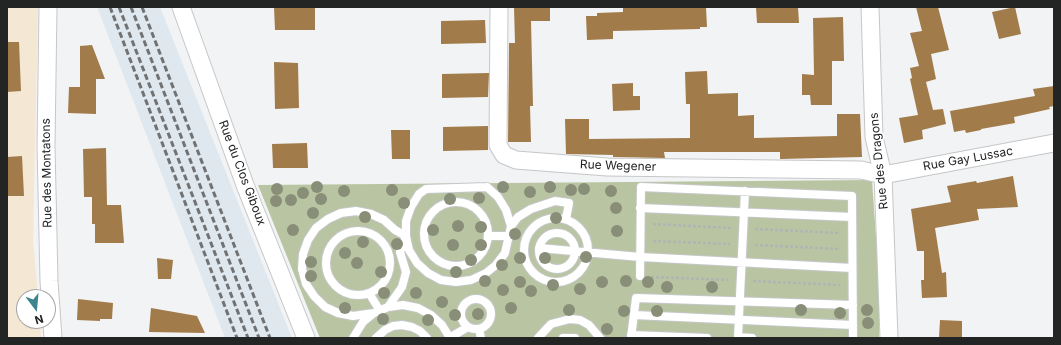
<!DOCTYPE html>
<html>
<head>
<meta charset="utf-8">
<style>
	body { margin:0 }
	#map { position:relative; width:1061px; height:345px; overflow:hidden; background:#f2f3f4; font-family:Inter,sans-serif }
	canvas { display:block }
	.frame { position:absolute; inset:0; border:8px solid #232424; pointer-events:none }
	.north { position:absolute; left:16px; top:289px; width:40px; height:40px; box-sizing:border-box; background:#fff; border:1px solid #a7a7a7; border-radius:50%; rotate:164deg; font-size:11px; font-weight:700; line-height:16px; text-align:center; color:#232424 }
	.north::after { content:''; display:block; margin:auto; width:14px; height:18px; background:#3e848f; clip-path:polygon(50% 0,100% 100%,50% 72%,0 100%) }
</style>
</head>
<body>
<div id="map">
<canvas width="1061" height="345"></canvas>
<div class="frame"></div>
<div class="north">N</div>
</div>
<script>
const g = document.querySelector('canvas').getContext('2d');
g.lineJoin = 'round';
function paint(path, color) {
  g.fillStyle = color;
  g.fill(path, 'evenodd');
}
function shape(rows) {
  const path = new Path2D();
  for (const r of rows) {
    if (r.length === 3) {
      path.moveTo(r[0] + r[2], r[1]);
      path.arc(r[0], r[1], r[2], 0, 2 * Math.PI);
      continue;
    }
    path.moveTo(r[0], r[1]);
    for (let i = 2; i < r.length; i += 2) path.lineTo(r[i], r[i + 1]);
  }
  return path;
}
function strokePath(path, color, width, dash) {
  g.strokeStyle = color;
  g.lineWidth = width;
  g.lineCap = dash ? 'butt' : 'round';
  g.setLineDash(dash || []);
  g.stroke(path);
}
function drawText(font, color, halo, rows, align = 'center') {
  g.font = font + ' Inter,sans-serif';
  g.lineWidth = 3.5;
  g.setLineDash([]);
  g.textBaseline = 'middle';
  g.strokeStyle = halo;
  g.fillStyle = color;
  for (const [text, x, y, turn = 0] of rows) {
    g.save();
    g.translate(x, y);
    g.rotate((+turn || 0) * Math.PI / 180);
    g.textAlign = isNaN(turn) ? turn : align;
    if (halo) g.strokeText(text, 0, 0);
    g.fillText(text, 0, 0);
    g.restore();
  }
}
paint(shape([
	[7,7,38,7,33,240,38,297,24,297,24,321,40,321,41,338,7,338]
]), '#f4e7d3');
paint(shape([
	[97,7,160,7,292,338,225,338]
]), '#e0e8ef');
paint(shape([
	[872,180,879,280,879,338,320,338,258,185]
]), '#b9c5a2');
paint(shape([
	[274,7,315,7,315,30,275,30],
	[514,7,550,7,550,21,531,21,533,106,530,106,531,142,508,142,509,43,515,43],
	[623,7,706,7,707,27,700,27,700,29,613,31,613,39,587,40,586,16,597,16,597,13,623,12],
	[756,7,798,7,799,23,757,23],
	[916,7,938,7,949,50,931,54,936,79,926,82,933,110,943,109,946,124,922,130,923,139,904,143,899,118,918,115,910,79,912,78,910,68,919,66,910,33,922,31],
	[1015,7,1021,34,999,39,992,12],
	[843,17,844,61,832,61,832,105,811,105,810,95,802,95,802,74,814,75,813,18],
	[485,20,486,43,441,44,441,21],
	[7,42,19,42,21,91,7,92],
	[92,45,105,79,96,79,96,114,68,113,69,87,80,87,80,46],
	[274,62,298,63,299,108,275,109],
	[707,71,708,94,738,93,738,116,754,115,754,138,837,136,837,114,860,114,862,157,780,159,780,152,664,152,665,158,613,157,613,155,566,154,565,119,589,119,589,139,690,138,690,104,686,104,685,72],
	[489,73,488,97,442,98,442,74],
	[633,83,633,96,640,96,640,110,613,111,612,84],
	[1054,86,1054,106,1049,107,1050,109,1014,117,1015,123,981,129,981,130,966,133,965,130,954,132,950,111,1035,96,1033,89],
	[488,126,488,150,443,151,443,127],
	[391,130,410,130,410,159,392,159],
	[307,143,308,168,273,168,272,144],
	[106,148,107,205,121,205,124,243,95,243,95,224,92,224,92,197,84,197,83,149],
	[22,156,24,196,7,196,7,157],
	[1013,176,1018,207,977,209,979,220,935,228,942,273,946,272,947,297,922,298,921,280,924,280,924,251,917,251,911,209,951,202,947,186,976,181,977,183],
	[157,258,173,260,171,279,158,279],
	[78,299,113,303,112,319,100,319,100,321,77,320],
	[151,308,197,316,205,333,149,332],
	[940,320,962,321,962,338,939,338]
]), '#a17b4a');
const lane = shape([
	[487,187,498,197,506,210,511,226,505,253,496,265,486,273,471,280,456,282,441,280,428,273,417,263,409,250,406,236,406,221,411,207,419,194,426,189,487,187],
	[456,234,32],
	[640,208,852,217],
	[556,250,32],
	[511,226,518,217,531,209,555,201,569,203,566,219],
	[358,263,32],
	[557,251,18],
	[489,236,509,236],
	[539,248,640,257,852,268],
	[640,276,641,187,852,196,853,338],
	[369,293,380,311],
	[476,314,15],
	[374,313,353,316,338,313,325,307,314,296,306,284,302,269,303,254,308,240,316,228,328,219,341,213,356,211,371,214,384,220,395,230,406,236,400,252,406,272,402,287,388,307],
	[634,315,853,325],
	[479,329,481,338],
	[631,335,707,338],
	[738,337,752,338],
	[353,338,363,322,374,313,388,307,403,305,418,308,431,315,442,325,450,338],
	[376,338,385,330,393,326,402,325,412,327,420,331,427,338],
	[449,338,468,327],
	[538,338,551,324,570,319,580,320,589,325,600,338],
	[563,338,575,338],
	[631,338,636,298,853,305],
	[738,338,745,191]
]);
const street = shape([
	[48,7,46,146,49,281,53,338],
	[181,7,245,185,306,338],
	[499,7,498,145,504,155,516,160,607,167,861,170,883,175,1054,143],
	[870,7,874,137,883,175,889,338]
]);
strokePath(lane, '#c5c7c8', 10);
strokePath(street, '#c5c7c8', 19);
strokePath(shape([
	[653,224,732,228],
	[755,229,839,233],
	[653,241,730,244],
	[755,245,840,249],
	[651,277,728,280],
	[753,281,840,285]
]), '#b2b3b3', 2.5, [3, 2]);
strokePath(lane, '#fff', 8);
strokePath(street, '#fff', 17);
strokePath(shape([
	[110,7,237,338],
	[119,7,248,338],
	[131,7,259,338],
	[142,7,270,338]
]), '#717273', 3, [6, 3]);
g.fillStyle = '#888e77';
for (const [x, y] of [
	[317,187],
	[503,187],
	[550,187],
	[277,189],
	[584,189],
	[392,190],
	[571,190],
	[344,191],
	[611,191],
	[530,192],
	[303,193],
	[479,198],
	[321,199],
	[450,199],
	[291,200],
	[276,201],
	[404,203],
	[616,208],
	[313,213],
	[365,217],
	[556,218],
	[458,226],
	[481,227],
	[293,230],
	[433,230],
	[617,231],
	[515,234],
	[363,242],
	[397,244],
	[453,245],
	[481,245],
	[345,253],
	[586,257],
	[520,258],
	[545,258],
	[471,260],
	[311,262],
	[357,263],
	[502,265],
	[381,272],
	[456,272],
	[311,276],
	[485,281],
	[626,281],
	[520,282],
	[602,282],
	[648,282],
	[553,285],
	[667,287],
	[712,287],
	[580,289],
	[503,290],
	[531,291],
	[384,293],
	[416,293],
	[442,302],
	[345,308],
	[511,308],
	[569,310],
	[801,310],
	[867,310],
	[624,311],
	[657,311],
	[840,313],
	[478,314],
	[455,315],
	[383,319],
	[428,320],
	[868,323],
	[607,329]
]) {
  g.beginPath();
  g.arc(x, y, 6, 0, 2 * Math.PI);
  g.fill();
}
drawText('12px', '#232424', '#fff', [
	["Rue Gay Lussac",968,159,-10],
	["Rue des Dragons",879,161,-96],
	["Rue Wegener",618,166,2],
	["Rue des Montatons",47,173,-91],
	["Rue du Clos Giboux",242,173,69]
]);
</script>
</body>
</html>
